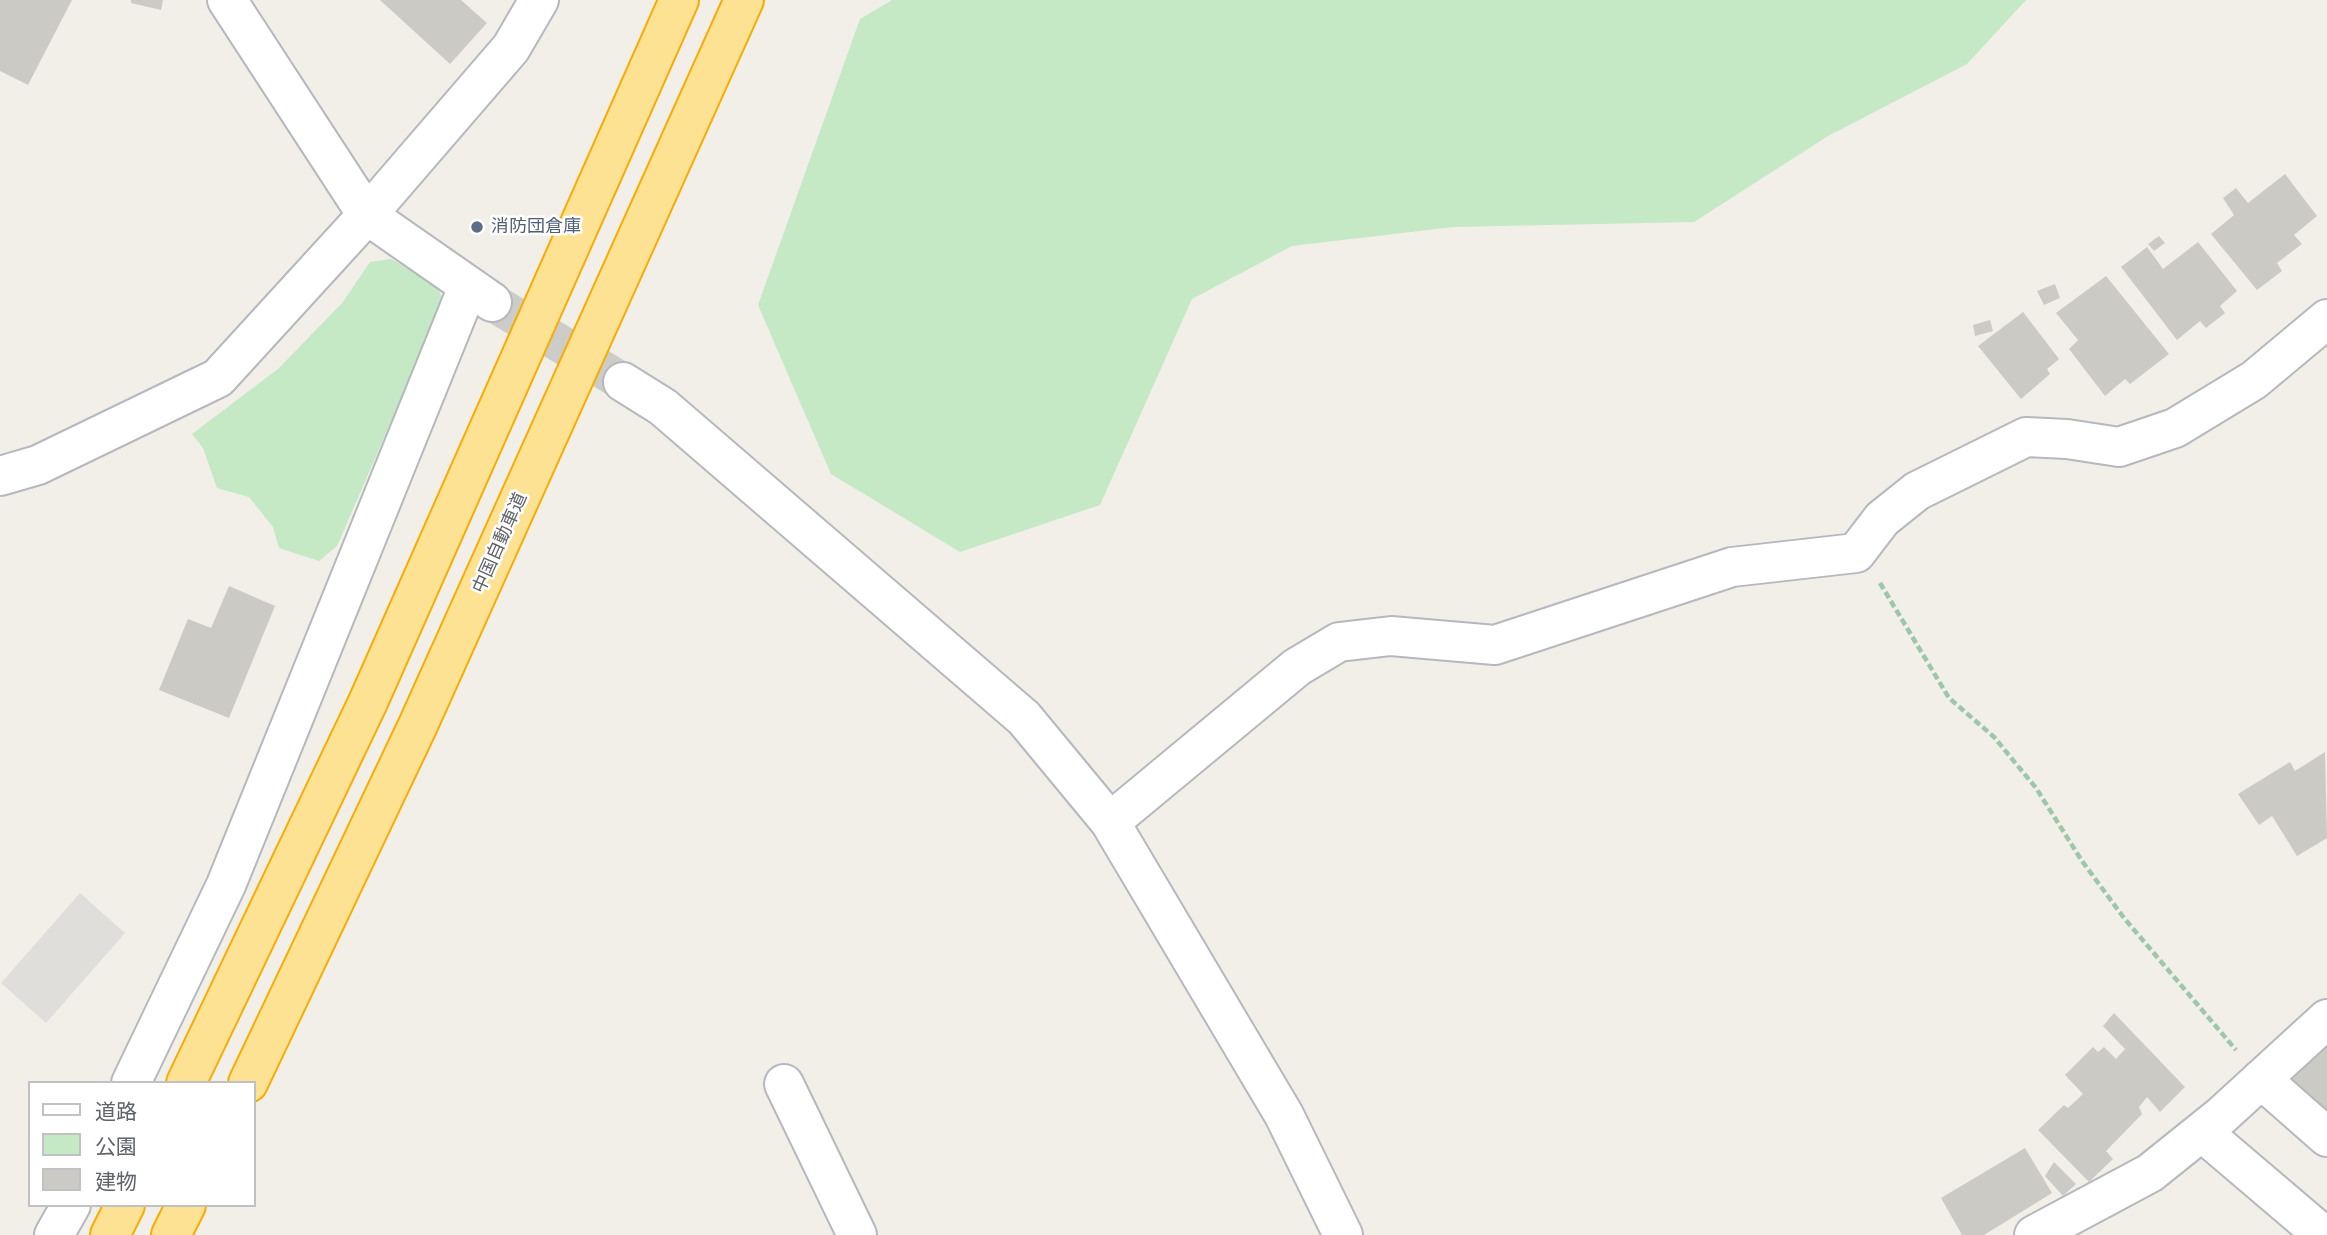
<!DOCTYPE html>
<html>
<head>
<meta charset="utf-8">
<style>
	body { margin:0 }
	#map { position:relative; width:2327px; height:1235px; overflow:hidden; background:#f1efe8; font-family:Montserrat,"Noto Sans JP",sans-serif }
	canvas { display:block }
	.legend { position:absolute; left:28px; top:1081px; width:228px; height:126px; box-sizing:border-box; background:#fff; border:2px solid #bfc1c3; margin:0; padding:9px 12px; list-style:none; font-size:21px; color:#5f6368 }
	.legend li { display:flex; align-items:center; gap:14px; height:35px }
	.legend b { width:35px; border:2px solid #bfc1c3 }
</style>
</head>
<body>
<div id="map">
<canvas width="2327" height="1235"></canvas>
<ul class="legend">
<li><b style="height:9px;background:#fff"></b>道路</li>
<li><b style="height:19px;background:#c5e8c5"></b>公園</li>
<li><b style="height:19px;background:#cccac5"></b>建物</li>
</ul>
</div>
<script>
const g = document.querySelector('canvas').getContext('2d');
g.lineJoin = 'round';
function paint(path, color) {
  g.fillStyle = color;
  g.fill(path, 'evenodd');
}
function shape(rows) {
  const path = new Path2D();
  for (const r of rows) {
    path.moveTo(r[0], r[1]);
    for (let i = 2; i < r.length; i += 2) path.lineTo(r[i], r[i + 1]);
  }
  return path;
}
function strokePath(path, color, width, dash) {
  g.strokeStyle = color;
  g.lineWidth = width;
  g.lineCap = dash ? 'butt' : 'round';
  g.setLineDash(dash || []);
  g.stroke(path);
}
function drawText(font, color, halo, rows, align = 'center') {
  g.font = font + ' Montserrat,"Noto Sans JP",sans-serif';
  g.lineWidth = 5;
  g.setLineDash([]);
  g.textBaseline = 'middle';
  g.strokeStyle = halo;
  g.fillStyle = color;
  for (const [text, x, y, turn = 0] of rows) {
    g.save();
    g.translate(x, y);
    g.rotate((+turn || 0) * Math.PI / 180);
    g.textAlign = isNaN(turn) ? turn : align;
    if (halo) g.strokeText(text, 0, 0);
    g.fillText(text, 0, 0);
    g.restore();
  }
}
paint(shape([
	[80,893,125,933,46,1023,1,983]
]), '#e0deda');
paint(shape([
	[892,0,2026,0,1967,64,1828,136,1694,222,1453,227,1292,246,1192,299,1100,505,960,552,831,474,758,305,860,19],
	[391,259,437,284,443,302,337,546,319,561,279,548,273,527,249,497,217,488,203,448,192,434,278,369,343,302,370,262]
]), '#c5e8c5');
paint(shape([
	[0,0,72,0,28,85,0,71],
	[131,0,163,0,161,10,131,3],
	[380,0,461,0,487,23,450,64],
	[2285,174,2317,216,2294,235,2302,244,2277,263,2282,271,2257,290,2211,234,2234,215,2223,198,2236,188,2248,203],
	[2159,236,2165,243,2154,251,2148,244],
	[2198,242,2237,291,2220,306,2225,313,2206,328,2200,321,2177,340,2121,267,2147,247,2163,269],
	[2106,276,2169,354,2130,384,2125,379,2105,396,2069,349,2078,340,2056,313],
	[2055,284,2060,298,2044,305,2037,291],
	[2023,312,2059,359,2047,369,2050,374,2021,399,1978,346],
	[1990,320,1993,331,1975,336,1973,325],
	[229,586,275,606,229,718,159,690,188,619,211,628],
	[2325,752,2327,838,2297,856,2272,816,2259,825,2238,794,2290,762,2295,771],
	[2114,1013,2185,1087,2160,1112,2147,1097,2139,1107,2142,1114,2106,1151,2113,1159,2089,1182,2038,1130,2064,1105,2068,1108,2083,1094,2065,1075,2093,1047,2098,1052,2104,1047,2116,1059,2125,1049,2103,1026],
	[2327,1038,2327,1110,2320,1116,2284,1078],
	[2025,1148,2052,1193,1984,1235,1962,1235,1941,1198],
	[2054,1162,2076,1184,2063,1196,2045,1176]
]), '#cccac5');
strokePath(shape([
	[492,302,623,382]
]), '#ccccc8', 38, [38, 19]);
const minor = shape([
	[227,0,367,215,492,302],
	[623,382,663,407,1024,718,1110,822,1284,1115,1343,1235],
	[0,476,38,465,218,378,367,215,511,48,539,0],
	[1110,822,1297,667,1339,642,1391,636,1495,645,1732,567,1856,553,1882,519,1917,491,2026,437,2067,439,2119,447,2175,428,2254,380,2327,319],
	[2261,1079,2327,1137],
	[131,1083,226,885,468,287],
	[784,1084,857,1235],
	[2202,1132,2323,1235],
	[54,1235,71,1205],
	[2034,1235,2150,1173,2221,1116,2327,1019]
]);
const highway = shape([
	[186,1083,368,702,679,0],
	[248,1083,418,725,744,0],
	[110,1235,125,1205],
	[171,1235,186,1205]
]);
strokePath(minor, '#b5b8bc', 42);
strokePath(highway, '#f9ab00', 42);
strokePath(shape([
	[1880,583,1949,698,1994,737,2036,788,2082,861,2124,918,2236,1050]
]), '#9cc7a9', 4.5, [7, 3.5]);
strokePath(minor, '#fff', 38);
strokePath(highway, '#fde293', 38);
for (const [x, y, r, color] of [
	[477,227,7,"#5c6f8a"]
]) {
  const dot = new Path2D();
  dot.arc(x, y, r, 0, 2 * Math.PI);
  g.fillStyle = color;
  g.fill(dot);
  strokePath(dot, '#fff', 2.5);
}
drawText('18px', '#4e5e75', '#fff', [
	["消防団倉庫",491,227]
], 'left');
drawText('18px', '#5f6368', '#fff', [
	["中国自動車道",500,543,-66]
]);
</script>
</body>
</html>
